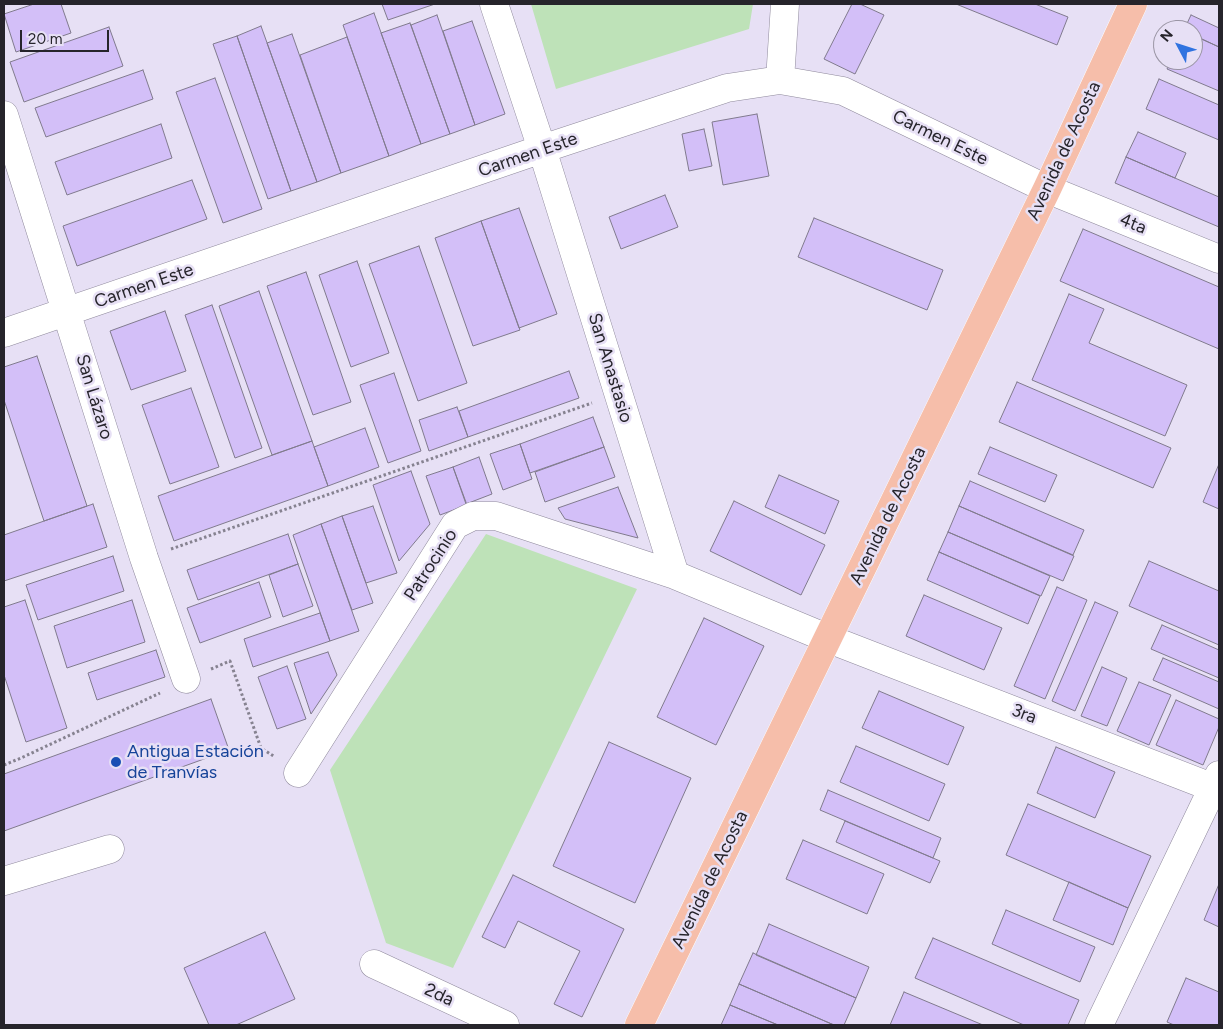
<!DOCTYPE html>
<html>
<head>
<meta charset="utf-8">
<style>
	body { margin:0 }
	#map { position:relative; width:1223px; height:1029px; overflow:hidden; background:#e7e0f5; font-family:Figtree,sans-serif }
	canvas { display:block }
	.frame { position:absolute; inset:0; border:5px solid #26242b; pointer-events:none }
	.north { position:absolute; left:1153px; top:20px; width:50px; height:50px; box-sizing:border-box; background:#e7e0f5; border:1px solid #9a95a4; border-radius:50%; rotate:310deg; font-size:14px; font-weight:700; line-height:20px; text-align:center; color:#26242b }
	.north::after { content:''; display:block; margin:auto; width:18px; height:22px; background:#3073e0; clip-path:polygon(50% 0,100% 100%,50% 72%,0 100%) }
	.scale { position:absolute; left:20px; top:30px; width:89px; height:22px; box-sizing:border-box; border:2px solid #26242b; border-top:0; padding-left:6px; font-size:15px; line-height:18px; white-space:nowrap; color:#26242b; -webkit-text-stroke:4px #e7e0f5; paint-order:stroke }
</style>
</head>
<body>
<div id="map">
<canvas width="1223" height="1029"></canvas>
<div class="frame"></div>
<div class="north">N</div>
<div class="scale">20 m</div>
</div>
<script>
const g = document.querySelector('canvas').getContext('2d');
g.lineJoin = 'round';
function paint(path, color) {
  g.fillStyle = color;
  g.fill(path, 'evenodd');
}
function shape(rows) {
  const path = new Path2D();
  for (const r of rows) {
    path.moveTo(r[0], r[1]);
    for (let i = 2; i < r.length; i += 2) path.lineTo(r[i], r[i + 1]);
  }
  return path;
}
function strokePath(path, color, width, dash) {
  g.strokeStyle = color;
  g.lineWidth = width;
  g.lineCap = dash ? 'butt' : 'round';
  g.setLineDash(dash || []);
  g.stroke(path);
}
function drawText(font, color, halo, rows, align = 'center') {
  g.font = font + ' Figtree,sans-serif';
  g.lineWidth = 5;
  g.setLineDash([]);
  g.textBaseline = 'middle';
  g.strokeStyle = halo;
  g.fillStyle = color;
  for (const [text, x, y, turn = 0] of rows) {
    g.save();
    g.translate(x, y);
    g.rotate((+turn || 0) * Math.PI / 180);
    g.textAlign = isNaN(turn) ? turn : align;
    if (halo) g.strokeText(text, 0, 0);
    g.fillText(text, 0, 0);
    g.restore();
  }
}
paint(shape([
	[531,4,753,4,749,29,556,89],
	[486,534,637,589,453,968,386,943,330,770]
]), '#bee2b8');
const building = shape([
	[34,4,61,4,71,33,16,52,4,14,34,4],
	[382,4,435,4,388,20,382,4],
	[852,4,860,4,884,15,855,74,824,59,852,4],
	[956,4,1035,4,1068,17,1057,45,956,4],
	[374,13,421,144,389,156,343,25,374,13],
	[437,15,475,125,450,134,411,25,437,15],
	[1191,15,1219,28,1219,47,1193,35,1193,30,1184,30,1191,15],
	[472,21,505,114,475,125,443,31,472,21],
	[410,23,450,134,421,144,381,33,410,23],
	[261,26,317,182,291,191,237,36,261,26],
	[109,27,123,66,24,102,10,62,109,27],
	[292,34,341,173,317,182,267,43,292,34],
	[1193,35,1219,47,1219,91,1167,69,1171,60,1193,60,1193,35],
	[237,36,291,191,268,199,213,44,237,36],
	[347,37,389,156,341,173,300,55,347,37],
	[143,70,153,99,46,137,35,108,143,70],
	[215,78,262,209,223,223,176,92,215,78],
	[1159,79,1219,105,1219,140,1146,109,1159,79],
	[757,114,769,176,723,185,712,122,757,114],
	[161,124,172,158,67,195,55,162,161,124],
	[704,129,712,166,689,171,682,134,704,129],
	[1138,132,1186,153,1175,178,1126,157,1138,132],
	[1126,157,1219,197,1219,227,1115,183,1126,157],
	[192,180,207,219,77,266,63,226,192,180],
	[665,195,678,227,621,249,609,217,665,195],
	[519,208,557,314,519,328,481,221,519,208],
	[814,218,943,270,927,310,798,257,814,218],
	[481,221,520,330,473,346,435,238,481,221],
	[1083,229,1219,287,1219,349,1060,281,1083,229],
	[419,246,467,383,418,401,369,264,419,246],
	[357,261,389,353,351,367,319,275,357,261],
	[306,272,351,402,313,415,267,286,306,272],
	[259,291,312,441,272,455,219,306,259,291],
	[1069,294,1104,309,1089,343,1187,385,1165,436,1032,380,1069,294],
	[212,305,262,448,235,458,185,315,212,305],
	[165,311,186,371,131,390,110,331,165,311],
	[37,356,87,506,44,521,4,400,4,367,37,356],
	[569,371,579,398,468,437,459,411,569,371],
	[394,373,421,451,388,463,360,385,394,373],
	[1017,382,1171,448,1153,488,999,422,1017,382],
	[191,388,219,467,170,484,142,405,191,388],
	[457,407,468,437,429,451,419,420,457,407],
	[593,417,604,447,530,473,520,444,593,417],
	[365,428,379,467,328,486,314,447,365,428],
	[312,441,328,486,174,541,158,496,312,441],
	[520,444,532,479,503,490,490,454,520,444],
	[604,447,615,477,545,502,535,472,604,447],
	[990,447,1057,475,1045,502,978,474,990,447],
	[479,457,492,494,466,504,453,467,479,457],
	[1219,464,1219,509,1203,502,1219,464],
	[453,467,467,505,440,515,426,476,453,467],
	[411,471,430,524,399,561,373,485,411,471],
	[779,475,839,501,825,534,765,507,779,475],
	[970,481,1084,530,1073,555,959,506,970,481],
	[618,487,638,538,565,519,558,508,618,487],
	[734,501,825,545,801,595,710,551,734,501],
	[93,504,107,547,4,581,4,535,93,504],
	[373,506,397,573,366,583,342,516,373,506],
	[959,506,1074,556,1063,581,948,532,959,506],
	[342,516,373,603,352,610,321,524,342,516],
	[321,524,359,631,330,641,293,535,321,524],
	[948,532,1050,576,1041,596,939,552,948,532],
	[288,534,298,564,198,600,187,570,288,534],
	[939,552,1040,596,1028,624,927,580,939,552],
	[113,556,124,591,38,620,26,585,113,556],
	[1149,561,1219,591,1219,645,1129,606,1149,561],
	[298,564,313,606,283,617,269,575,298,564],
	[259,582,271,617,200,643,187,608,259,582],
	[1057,587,1087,600,1045,699,1014,686,1057,587],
	[924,595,1002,628,984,670,906,636,924,595],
	[25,600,67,728,26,742,4,675,4,607,25,600],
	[132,600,145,642,67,668,54,626,132,600],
	[1095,602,1118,612,1075,711,1052,701,1095,602],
	[320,613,330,641,253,667,244,639,320,613],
	[704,618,764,646,716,745,657,717,704,618],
	[1162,625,1219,650,1219,678,1151,649,1162,625],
	[156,650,165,677,97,700,88,673,156,650],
	[328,652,337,675,311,714,294,663,328,652],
	[1163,658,1219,682,1219,709,1153,680,1163,658],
	[287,666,306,719,277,729,258,677,287,666],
	[1102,667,1127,678,1107,726,1081,716,1102,667],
	[1139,682,1171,695,1149,745,1117,731,1139,682],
	[879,691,964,727,948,765,862,728,879,691],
	[211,699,229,750,4,831,4,774,211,699],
	[1176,700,1219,719,1219,727,1203,765,1156,745,1176,700],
	[609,742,691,778,635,903,553,866,609,742],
	[856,746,945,784,929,821,840,782,856,746],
	[1056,747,1115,772,1095,818,1037,793,1056,747],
	[828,790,941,838,933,858,820,810,828,790],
	[1028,804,1151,856,1128,908,1006,855,1028,804],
	[845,821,940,861,930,883,836,842,845,821],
	[803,840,884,874,867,914,786,879,803,840],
	[513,875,624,929,582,1017,554,1004,580,951,518,921,505,948,482,937,513,875],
	[1069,882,1128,908,1113,945,1053,920,1069,882],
	[1219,884,1219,927,1204,920,1219,884],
	[1006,910,1095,947,1080,982,992,944,1006,910],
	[769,924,869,967,856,998,756,955,769,924],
	[265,932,295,999,236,1025,209,1025,184,968,265,932],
	[933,938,1079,1000,1068,1025,1024,1025,915,978,933,938],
	[753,953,856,998,844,1025,834,1025,739,984,753,953],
	[1186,978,1219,992,1219,1025,1174,1025,1167,1022,1186,978],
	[739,984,834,1025,778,1025,730,1005,739,984],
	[904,992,983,1025,890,1025,904,992],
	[730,1005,778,1025,721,1025,730,1005]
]);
paint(building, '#d3bff8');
strokePath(building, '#807a8d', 1);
const minor = shape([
	[494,4,542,149,675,575],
	[780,80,785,4],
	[4,115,144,558,186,679],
	[4,333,542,149,727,88,780,80,843,91,1047,189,1219,259],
	[298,773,455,525,473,516,496,516,675,575,829,639,1219,790],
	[4,881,110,849],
	[374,964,505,1025],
	[1099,1025,1219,775]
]);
const major = shape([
	[639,1025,1047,189,1133,4]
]);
strokePath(minor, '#8f899c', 29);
strokePath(major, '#fff', 29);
strokePath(shape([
	[171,549,592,403],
	[211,669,230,661,261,748,275,757],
	[4,765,21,758,160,693]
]), '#868290', 3, [2.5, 2.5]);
strokePath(minor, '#fff', 28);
strokePath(major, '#f6beaa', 28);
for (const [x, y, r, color] of [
	[116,762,6,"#1a4fb4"]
]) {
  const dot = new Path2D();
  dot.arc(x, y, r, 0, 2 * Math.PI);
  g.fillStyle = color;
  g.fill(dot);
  strokePath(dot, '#e7e0f5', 2);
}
drawText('18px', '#26242b', '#e7e0f5', [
	["Carmen Este",940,138,26],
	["Avenida de Acosta",1064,151,-65],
	["Carmen Este",528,155,-19],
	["4ta",1133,224,22],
	["Carmen Este",144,286,-19],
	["San Anastasio",610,368,73],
	["San Lázaro",94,397,73],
	["Avenida de Acosta",888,516,-64],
	["Patrocinio",431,565,-57],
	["3ra",1024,714,21],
	["Avenida de Acosta",710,880,-64],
	["2da",439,995,25]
]);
drawText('18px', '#164399', '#e7e0f5', [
	["Antigua Estación",127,752],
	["de Tranvías",127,773]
], 'left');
</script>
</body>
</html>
